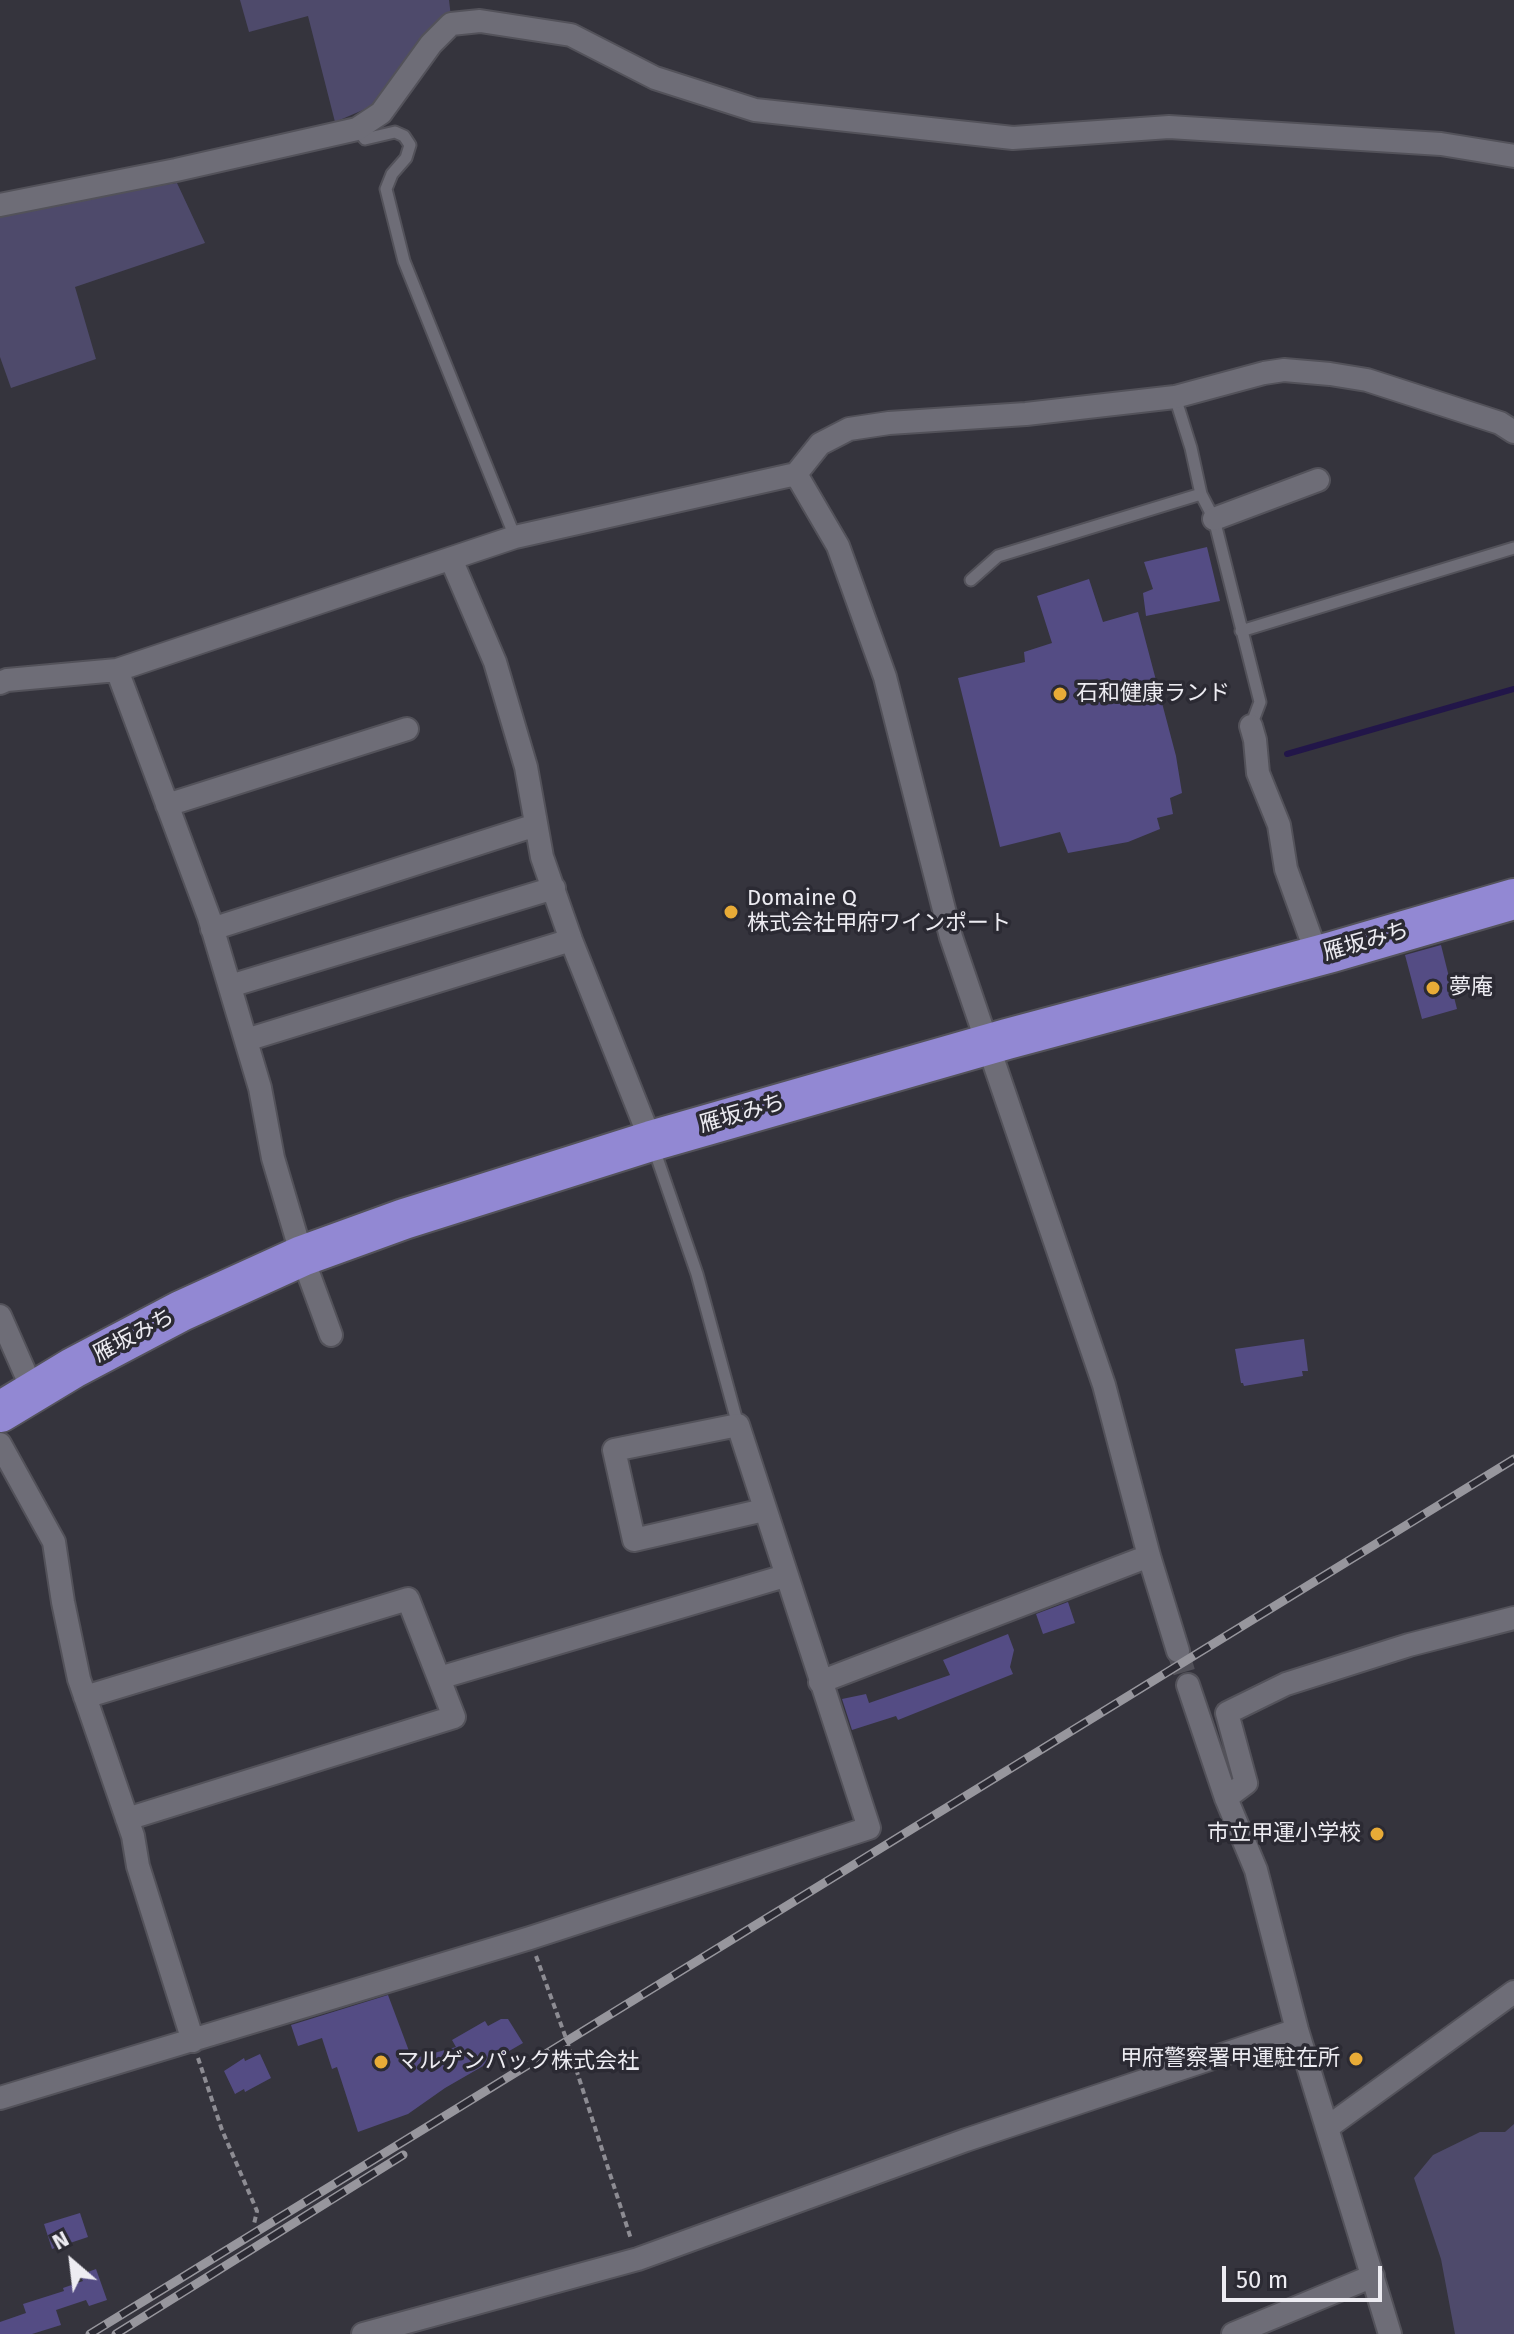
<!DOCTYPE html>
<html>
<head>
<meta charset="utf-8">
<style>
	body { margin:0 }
	#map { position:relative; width:1514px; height:2334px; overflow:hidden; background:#35343d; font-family:"Fira Sans",sans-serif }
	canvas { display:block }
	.north { position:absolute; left:32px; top:2222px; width:80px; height:80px; -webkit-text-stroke:6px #2b2a33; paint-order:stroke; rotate:332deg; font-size:22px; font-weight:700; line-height:32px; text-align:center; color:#edecf2 }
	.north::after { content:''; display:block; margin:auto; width:28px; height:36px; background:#edecf2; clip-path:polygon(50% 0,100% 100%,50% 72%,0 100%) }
	.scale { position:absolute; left:1222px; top:2266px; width:160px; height:36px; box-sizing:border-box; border:4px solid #edecf2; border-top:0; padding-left:10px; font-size:24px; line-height:28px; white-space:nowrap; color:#edecf2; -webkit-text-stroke:6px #2b2a33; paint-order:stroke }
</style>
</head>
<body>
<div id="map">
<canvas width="1514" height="2334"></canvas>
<div class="north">N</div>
<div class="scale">50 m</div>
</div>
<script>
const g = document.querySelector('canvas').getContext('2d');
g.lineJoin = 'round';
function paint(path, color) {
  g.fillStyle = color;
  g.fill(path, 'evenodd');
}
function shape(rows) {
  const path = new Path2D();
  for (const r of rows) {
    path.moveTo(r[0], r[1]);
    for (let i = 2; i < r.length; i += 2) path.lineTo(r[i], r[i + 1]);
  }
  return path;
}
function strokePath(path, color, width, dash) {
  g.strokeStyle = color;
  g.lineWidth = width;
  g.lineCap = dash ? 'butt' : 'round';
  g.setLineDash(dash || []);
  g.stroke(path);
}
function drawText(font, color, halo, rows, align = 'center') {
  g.font = font + ' "Fira Sans","Noto Sans JP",sans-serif';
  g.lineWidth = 7;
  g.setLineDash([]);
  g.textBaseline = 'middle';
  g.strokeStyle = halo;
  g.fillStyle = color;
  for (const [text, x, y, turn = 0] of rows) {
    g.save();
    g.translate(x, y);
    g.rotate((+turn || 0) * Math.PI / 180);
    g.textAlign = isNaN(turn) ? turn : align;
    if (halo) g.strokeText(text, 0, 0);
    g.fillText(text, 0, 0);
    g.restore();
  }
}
paint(shape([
	[240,0,449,0,451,17,428,32,370,107,335,122,308,16,249,32],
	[177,183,205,243,75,287,96,359,11,388,0,357,0,214,44,202],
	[1514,2124,1514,2334,1455,2334,1441,2259,1414,2178,1433,2155,1480,2132,1505,2132]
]), '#4e4a6b');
strokePath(shape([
	[1287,754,1514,689]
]), '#221649', 6);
paint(shape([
	[1207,547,1220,601,1146,616,1143,593,1153,589,1144,562],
	[1089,579,1103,622,1138,612,1176,756,1182,793,1170,798,1173,814,1157,818,1160,829,1128,842,1068,853,1060,832,1000,847,958,678,1025,662,1024,652,1052,643,1037,596],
	[1441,945,1457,1009,1422,1019,1405,955],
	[1304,1339,1308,1371,1302,1371,1303,1376,1244,1386,1243,1383,1241,1383,1235,1349],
	[1068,1602,1075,1623,1043,1634,1036,1614],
	[1008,1634,1014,1650,1010,1667,1013,1674,898,1720,896,1716,852,1730,842,1699,866,1694,869,1703,950,1675,943,1660],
	[388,1995,412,2059,456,2047,452,2040,485,2021,488,2026,501,2019,508,2019,523,2043,445,2088,408,2114,358,2132,337,2067,332,2069,322,2038,298,2046,291,2025],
	[260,2054,271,2078,245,2092,244,2089,235,2094,224,2071,244,2058,245,2061],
	[80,2213,88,2237,52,2249,44,2224],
	[96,2269,107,2300,89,2306,86,2300,56,2310,61,2325,32,2334,0,2334,0,2322,26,2313,23,2304,64,2291,63,2288,83,2281,80,2275]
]), '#544c84');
strokePath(shape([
	[1178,1651,1188,1685]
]), '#515058', 22, [22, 11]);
const lane = shape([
	[357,129,365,139,395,132,404,136,410,145,406,158,392,174,386,189,404,261,515,537],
	[1175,397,1191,448,1201,494],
	[971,580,998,556,1201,494,1214,519,1260,702,1251,726],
	[1241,631,1514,548],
	[654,1149,697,1274,738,1425]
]);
const street = shape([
	[0,205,176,170,357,129,381,113,431,44,451,24,480,21,571,35,655,78,755,110,1013,138,1169,127,1441,144,1514,156],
	[796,474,838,546,885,677,951,937,1104,1385,1149,1556,1178,1651],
	[1214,519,1318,480],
	[451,559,495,662,526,767,542,857,571,940,651,1141],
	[117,670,209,917,260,1088,273,1158,302,1256,331,1335],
	[0,683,7,680,117,670,515,537,796,474,820,444,849,429,889,423,1026,414,1175,397,1264,373,1284,370,1330,374,1367,380,1500,423,1514,432],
	[1251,726,1255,740,1258,773,1279,825,1286,869,1317,955],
	[167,805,407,729],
	[212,929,536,825],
	[230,986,554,888],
	[246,1040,571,940],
	[0,1316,33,1391],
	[0,1444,54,1542,63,1602,79,1679,133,1836,138,1866,193,2041],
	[439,1678,785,1576],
	[820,1682,1149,1556],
	[1188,1685,1226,1798,1256,1870,1297,2030,1390,2334],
	[85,1697,408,1599,454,1717,127,1819],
	[1226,1798,1246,1783,1227,1713,1286,1684,1409,1645,1514,1618],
	[0,2098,530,1938,869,1828,738,1425,614,1450,634,1540,764,1510],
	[1328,2127,1514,1992],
	[363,2334,638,2259,966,2140,1297,2030],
	[1233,2334,1373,2276]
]);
const highway = shape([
	[0,1412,73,1368,181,1311,302,1256,404,1219,651,1141,1007,1039,1332,952,1514,899]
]);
strokePath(lane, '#53525a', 15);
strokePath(street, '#53525a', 26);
strokePath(highway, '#53525a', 44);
strokePath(shape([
	[536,1956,567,2041,631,2239],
	[198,2058,222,2130,257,2211,254,2224]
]), '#8d8c93', 4, [6, 4]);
strokePath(lane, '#6e6d77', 11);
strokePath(street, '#6e6d77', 22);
strokePath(highway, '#9288d3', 40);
const rail = shape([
	[90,2334,1514,1459],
	[116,2334,403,2155]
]);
strokePath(rail, '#97969d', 9);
strokePath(rail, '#2b2a33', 6, [18]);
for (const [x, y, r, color] of [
	[1060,694,8,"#e8ab37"],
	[731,912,8,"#e8ab37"],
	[1433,988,8,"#e8ab37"],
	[1377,1834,8,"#e8ab37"],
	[1356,2059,8,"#e8ab37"],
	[381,2062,8,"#e8ab37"]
]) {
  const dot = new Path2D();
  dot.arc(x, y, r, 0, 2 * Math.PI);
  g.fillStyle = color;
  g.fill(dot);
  strokePath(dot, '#2b2a33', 3);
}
drawText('22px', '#edecf2', '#2b2a33', [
	["石和健康ランド",1076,694],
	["Domaine Q",747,899],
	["株式会社甲府ワインポート",747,924],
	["夢庵",1449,988],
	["市立甲運小学校",1361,1834,"right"],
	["甲府警察署甲運駐在所",1340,2059,"right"],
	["マルゲンパック株式会社",397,2062]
], 'left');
drawText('22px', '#edecf2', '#2b2a33', [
	["雁坂みち",1366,942,-16],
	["雁坂みち",742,1114,-16],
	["雁坂みち",134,1336,-28]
]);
</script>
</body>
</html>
